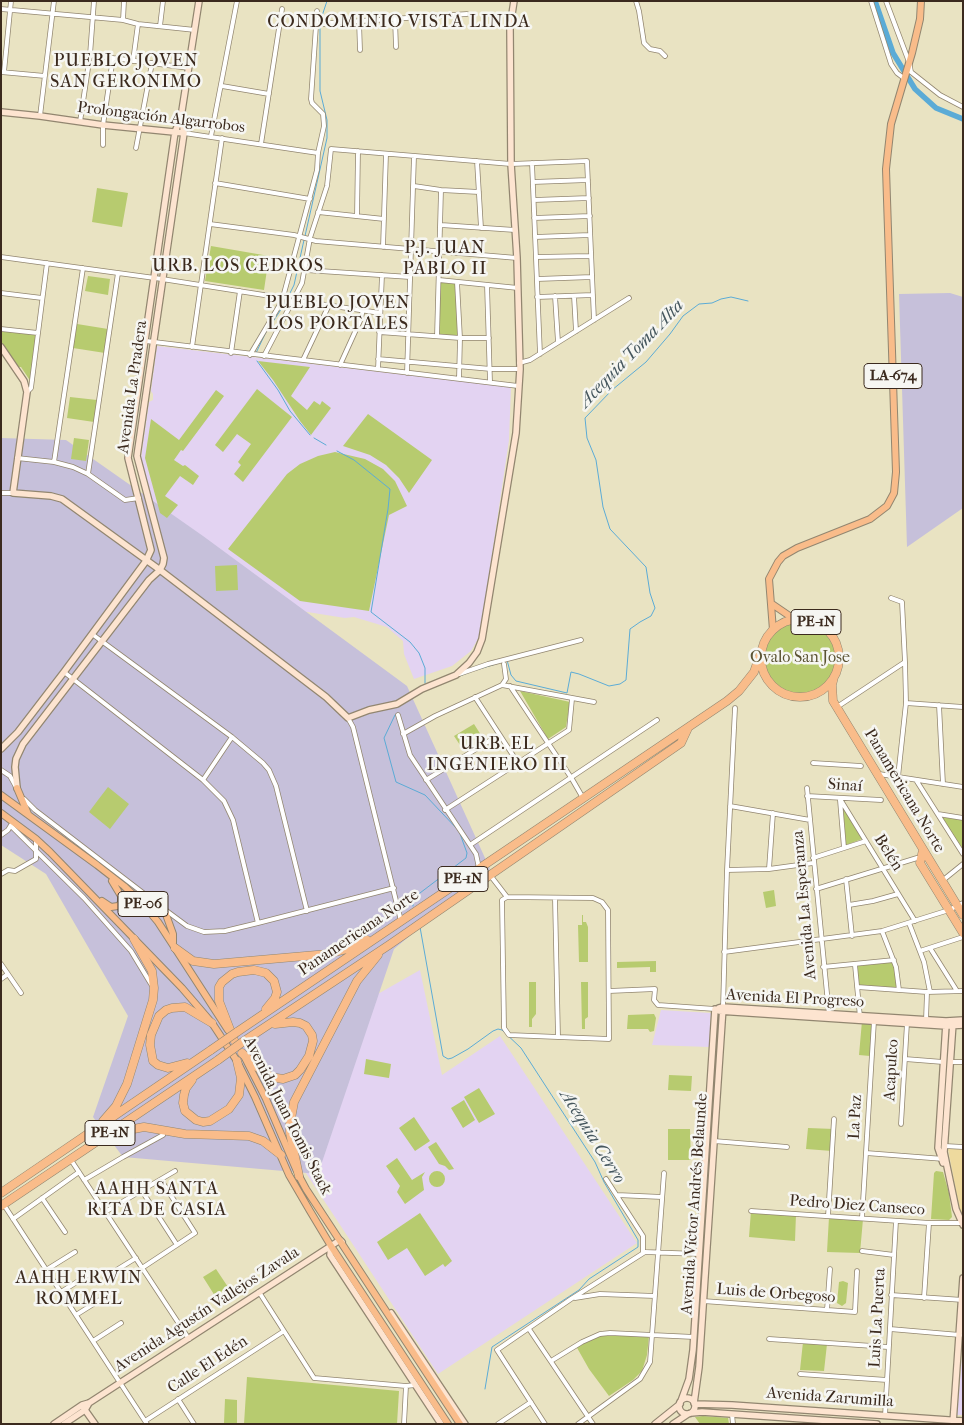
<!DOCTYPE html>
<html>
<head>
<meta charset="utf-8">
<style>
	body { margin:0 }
	#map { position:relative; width:964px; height:1425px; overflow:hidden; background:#e9e3c2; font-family:"IM FELL French Canon",serif }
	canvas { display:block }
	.frame { position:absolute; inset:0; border:2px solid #3b2a1e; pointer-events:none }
</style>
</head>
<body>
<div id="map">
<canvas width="964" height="1425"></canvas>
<div class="frame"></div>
</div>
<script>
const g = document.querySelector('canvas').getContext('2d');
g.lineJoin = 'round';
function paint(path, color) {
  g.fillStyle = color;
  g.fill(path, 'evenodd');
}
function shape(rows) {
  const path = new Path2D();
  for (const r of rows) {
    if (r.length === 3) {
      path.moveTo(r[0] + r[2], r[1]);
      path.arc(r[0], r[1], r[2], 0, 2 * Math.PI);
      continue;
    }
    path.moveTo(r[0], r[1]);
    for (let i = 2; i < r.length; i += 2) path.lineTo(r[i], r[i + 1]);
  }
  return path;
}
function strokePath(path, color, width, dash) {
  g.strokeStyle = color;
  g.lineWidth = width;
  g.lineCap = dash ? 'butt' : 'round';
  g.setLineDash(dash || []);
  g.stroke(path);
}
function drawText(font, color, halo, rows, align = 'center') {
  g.font = font + ' "IM FELL French Canon",serif';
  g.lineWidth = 5;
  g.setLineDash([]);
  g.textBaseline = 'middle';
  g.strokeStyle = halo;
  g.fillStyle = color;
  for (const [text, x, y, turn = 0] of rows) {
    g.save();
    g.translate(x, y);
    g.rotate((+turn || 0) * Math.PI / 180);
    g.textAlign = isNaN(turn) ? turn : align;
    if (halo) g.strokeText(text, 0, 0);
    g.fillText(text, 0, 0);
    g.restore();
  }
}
paint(shape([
	[157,346,511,387,509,440,481,629,479,637,471,651,452,666,414,679,404,654,403,641,387,627,354,617,345,618,301,611,157,517,141,459,149,402,153,400,153,394,151,391],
	[420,970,442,1075,500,1036,637,1243,438,1374,302,1167,348,1011],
	[661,1010,711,1013,709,1047,652,1045],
	[963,1347,963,1415,957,1415]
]), '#e3d3f2');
paint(shape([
	[950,293,963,297,963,508,907,547,899,294],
	[1,438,66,440,203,536,407,686,490,869,394,949,318,1174,123,1157,93,1117,128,1016,46,874,1,845]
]), '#c6c0da');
paint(shape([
	[97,188,128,193,122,227,92,222],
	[211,246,269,256,264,290,205,281],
	[88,276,110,279,108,295,85,291],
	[439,282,457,283,461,339,438,335],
	[77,324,108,329,105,353,73,348],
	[1,330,36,334,31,382,21,367,18,367,1,342],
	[258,361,310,367,291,396,307,410,314,401,320,405,322,401,331,408,311,435,300,421,273,380],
	[257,389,292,417,243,482,234,474,241,465,238,462,251,444,237,434,223,452,215,445],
	[216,390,224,396,183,451,181,450,174,460,183,466,185,465,199,476,193,485,180,476,165,496,178,505,167,518,160,513,145,458,151,419,179,440],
	[70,397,97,400,94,422,67,418],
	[368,414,432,460,409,493,399,478,386,465,370,455,343,446],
	[74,438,89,440,86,461,71,459],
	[335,452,365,459,383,469,395,481,407,506,389,515,369,611,300,601,228,549,287,474,300,464,318,456],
	[237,565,238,590,216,591,215,566],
	[800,658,37],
	[520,691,570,702,566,727,548,739],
	[474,724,481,735,462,748,454,736],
	[108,787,129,804,110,829,89,812,98,800,105,805,98,800],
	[843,807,862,839,846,845],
	[941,817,963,820,963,851],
	[774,890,776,906,766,908,763,892],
	[582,915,583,915,583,922,586,922,588,927,588,962,579,962,578,925,582,925],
	[656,961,656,972,650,972,650,967,617,968,617,962],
	[893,962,896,975,897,988,858,986,857,966],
	[529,982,536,982,536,1014,532,1019,532,1027,529,1027],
	[581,982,588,982,588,1017,585,1019,585,1029,582,1029],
	[654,1014,656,1018,654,1031,650,1032,648,1029,627,1029,628,1015],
	[862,1021,873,1021,870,1056,859,1055],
	[366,1059,391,1064,389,1078,364,1074],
	[669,1075,692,1076,691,1091,668,1090],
	[479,1088,495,1114,479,1123,464,1097],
	[464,1100,475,1120,463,1128,451,1108],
	[414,1117,430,1141,415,1151,399,1128],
	[808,1128,834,1129,832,1151,806,1149],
	[668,1129,690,1129,691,1160,668,1160],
	[436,1142,454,1169,449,1170,445,1166,439,1164,428,1147],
	[397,1158,412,1180,425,1172,422,1177,424,1190,405,1204,397,1192,400,1186,386,1166],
	[936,1171,943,1172,949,1193,952,1217,949,1220,931,1219,934,1173],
	[437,1179,8],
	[751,1211,796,1214,795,1241,749,1237],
	[420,1213,452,1261,445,1267,443,1264,425,1276,407,1248,388,1260,377,1242],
	[829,1217,863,1219,860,1253,827,1252],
	[216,1269,228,1287,215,1296,203,1277],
	[843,1281,848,1283,846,1303,842,1306,837,1303,839,1282],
	[603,1334,649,1336,647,1355,642,1371,633,1380,609,1396,589,1369,576,1346],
	[803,1342,827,1344,824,1371,800,1370],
	[247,1377,399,1391,397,1424,244,1424],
	[225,1399,237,1400,237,1424,224,1423],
	[703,1416,728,1418,729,1424,700,1424,695,1417]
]), '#b7cb6f');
paint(shape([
	[948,1148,963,1149,962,1218,961,1217]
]), '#eeda9e');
strokePath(shape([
	[320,22,327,1],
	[305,236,327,138,327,120,320,91,320,26],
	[256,353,266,332,284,305,294,285,304,240],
	[257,361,278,390,290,411,310,435],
	[314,438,326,445],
	[337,451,354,460,390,489,388,509,371,612,410,642,419,653,425,668,425,683],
	[507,660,511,675,516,681,567,693,571,672,579,674,609,686,620,684,626,680,630,629,640,622,651,616,655,608,650,593,646,567,610,529,603,507,596,460,587,438,585,418,612,390,646,362,670,334,683,316,699,304,712,303,721,299,731,297,748,301],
	[476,670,496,664],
	[457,677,470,672],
	[395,715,384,738,396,782,425,795,459,831,467,853,466,858,416,896,413,900,413,906],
	[420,927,443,1056,448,1059,452,1058,468,1049,493,1031,498,1029,502,1030,521,1048,595,1162,604,1182,638,1240,638,1247,589,1279,579,1290,492,1347,485,1389]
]), '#5babd6', 1);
strokePath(shape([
	[875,1,893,53,915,89,936,108,963,119]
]), '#5babd6', 5.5);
const street = shape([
	[636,1,639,11,644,43,650,49,660,51,665,56],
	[871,1,891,64,897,73,905,79],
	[886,1,909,62,911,72,940,95,963,107],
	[1,9,123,20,138,24,195,30],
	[395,19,396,47],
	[123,20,124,1],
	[359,21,360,50],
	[317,25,331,23,467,14],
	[160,26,163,1],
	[90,55,189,68],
	[133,61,138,24],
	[1,72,45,76],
	[4,72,11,1],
	[222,86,269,94],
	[40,116,54,1],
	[80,122,90,55,94,1],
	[184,133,318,153],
	[211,136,237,1],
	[261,144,282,9],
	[103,145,103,125,113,58],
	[136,148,152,63],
	[477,161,481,228],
	[532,163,540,354],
	[533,182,588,180],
	[215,183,310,199],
	[414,186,441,190,479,192],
	[534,200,589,198],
	[318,212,384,219],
	[357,216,358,151],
	[534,218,590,216],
	[210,224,294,235,316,241,517,258],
	[441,225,515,230],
	[535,237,590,235],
	[383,247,386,154],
	[1,257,162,279,283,298],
	[536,257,591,256],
	[305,270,410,277],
	[537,279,592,277],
	[439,280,518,288],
	[457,282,460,338,459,379],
	[487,285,490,382],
	[1,293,42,298],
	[555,296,558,342],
	[574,296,576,331],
	[537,297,593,295],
	[293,300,380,313],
	[1,329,38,333],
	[379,332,460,338,489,338],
	[437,336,441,190],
	[146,341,518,386],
	[192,347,222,138],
	[231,353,240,291],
	[250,355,282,301,317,170,318,153,324,126,323,114,312,103,311,99,317,11],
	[264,356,302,283,310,238,327,186,331,149,511,164,587,161,594,320],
	[378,359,491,369,520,369],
	[303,360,329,305],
	[519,363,530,360,629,298],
	[340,365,360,321,363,310],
	[378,369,382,275],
	[407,373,414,156],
	[27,392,31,388,47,263],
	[17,458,54,462,73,467,88,474,125,500,139,498],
	[54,462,83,268],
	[88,474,118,273],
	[1,493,13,493],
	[891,598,902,602,905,662,906,703,898,777],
	[92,634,232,737,263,763,269,770,276,786,307,911],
	[64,672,203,780,224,801,233,820,258,923],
	[459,674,488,664,581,640],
	[502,685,506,679,504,664],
	[510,686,572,779,583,798],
	[475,697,518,763],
	[906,703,963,707],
	[939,705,943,784],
	[837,707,905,662],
	[398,715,410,755,476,854,479,868],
	[348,718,353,727,401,921],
	[403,734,435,716,502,685,594,702],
	[813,763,861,766],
	[1,770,10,776,16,787],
	[879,774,963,787],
	[203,780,232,737],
	[426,780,499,735],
	[916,780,963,854],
	[807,788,829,1014],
	[807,796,881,800],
	[24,799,35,810,164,909,187,926,204,932,225,931,258,923,394,888],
	[840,799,915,921],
	[840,800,844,848],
	[730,806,810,820],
	[445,810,569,730,572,699],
	[938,814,963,818],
	[11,826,84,898,131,951,151,984],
	[1,835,8,830,11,825],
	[470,845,657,720],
	[813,858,866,841],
	[769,869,773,813],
	[727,870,735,708],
	[1,874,8,870,15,871,36,859,36,839],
	[490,875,507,897],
	[846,879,852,936],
	[942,881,963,864],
	[816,889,917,858],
	[555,898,558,1037,609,1039,608,910,602,902,593,898,507,897,502,900,504,1028,509,1035,558,1037],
	[849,905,873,901,898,894],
	[909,923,924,962,930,992],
	[882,931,896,967,899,990],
	[930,948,957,991],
	[920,951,963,937],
	[724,952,882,931,949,910,963,903],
	[1,964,21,993],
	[855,965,860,1017],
	[823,967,894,960],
	[1,979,8,974],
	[857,987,927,992,963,991],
	[609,991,655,989,654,1000,658,1005,715,1009],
	[723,1007,727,870,769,869,813,863],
	[926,1020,927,992],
	[905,1059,943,1062],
	[951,1062,963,1062],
	[901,1124,907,1023],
	[714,1141,787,1147],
	[945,1146,963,1147],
	[866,1153,944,1159],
	[71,1160,189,1339],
	[606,1179,643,1236,643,1253],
	[84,1180,123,1157,163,1135],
	[142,1191,177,1245],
	[617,1195,662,1197],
	[42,1198,65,1232],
	[4,1205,147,1424],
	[751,1211,929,1223,963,1223],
	[105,1212,175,1171],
	[828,1216,834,1119],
	[862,1218,874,1021],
	[13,1219,79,1172],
	[862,1251,894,1255],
	[142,1268,195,1233,161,1180],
	[46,1270,75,1252],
	[105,1277,136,1258],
	[61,1292,88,1275],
	[259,1292,314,1378,406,1386,415,1385],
	[891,1295,963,1300],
	[575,1298,600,1294,655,1296],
	[924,1298,929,1223],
	[703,1301,855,1312,857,1271],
	[827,1310,830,1269],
	[76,1315,103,1298],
	[529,1329,593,1424],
	[890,1329,960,1335],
	[769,1339,888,1347],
	[93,1341,121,1323],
	[551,1361,582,1342,600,1334,610,1333,694,1337],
	[800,1374,887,1380],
	[178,1399,194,1424],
	[732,1414,733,1424],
	[885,1416,896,1221],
	[145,1421,284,1331],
	[404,1424,406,1386],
	[498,1424,531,1402],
	[545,1424,497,1350,571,1299,645,1252,699,1254],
	[578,1424,640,1379,650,1362,664,1173]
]);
const secondary = shape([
	[1,112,40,116,103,125,184,133],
	[1,347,24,381,27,392,13,493,51,496,62,499,160,570,326,697,348,718,369,710,397,704,422,689,456,675,469,663,477,652,482,639,516,433,520,369,517,258,511,164,510,27,514,1],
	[1,749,18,732,64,672,146,561,151,550,128,458,175,132,181,117,199,1],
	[17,788,15,767,16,759,23,744,149,580,160,570,163,564,164,558,137,456,184,133,181,117],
	[719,1008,723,1007,946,1021,963,1020],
	[719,1011,946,1026,963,1025],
	[953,1023,944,1152,956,1209,963,1225],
	[943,1163,938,1148,946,1024],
	[331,1246,330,1255,441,1424],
	[391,1313,465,1424],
	[687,1406,8],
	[681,1401,689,1379,693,1350,715,1009],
	[694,1403,699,1367,723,1007],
	[695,1404,732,1405,963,1421],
	[83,1407,95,1424],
	[691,1413,702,1412,877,1424],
	[953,1423,963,1278],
	[54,1424,82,1405,89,1403,340,1240,342,1242],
	[64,1424,85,1410,89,1403],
	[655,1424,680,1404],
	[673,1424,688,1414]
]);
const primary = shape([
	[772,604,791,617,802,619],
	[773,630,769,579,778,562,783,556,797,548,870,519,887,506,894,493,896,472,886,169,891,124,912,53,920,19,921,1],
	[17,788,28,814],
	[1,795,97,865,124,886,143,904,158,922,173,945,228,1030],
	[1,813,36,839,50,852,182,988,212,1023,237,1061,255,1097,289,1175,310,1211,331,1246,448,1424],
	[102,901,111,907,118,906,121,903,121,896,112,881],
	[164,909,173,934,173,943],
	[244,1056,266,1099,299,1176,306,1189,460,1424]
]);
const highway = shape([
	[800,658,39],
	[834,677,832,685,833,701,963,915],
	[923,850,920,863,963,933],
	[175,948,193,961,214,964,328,954,347,949,367,940],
	[237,1032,727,701,739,691,754,672,763,646],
	[234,1040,219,1001,219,987,222,982,232,974,238,972,254,970,266,973,274,981,277,992,275,998,266,1009],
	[244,1041,389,945,681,743,688,728],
	[242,1053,257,1067,271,1077,283,1079,295,1075,300,1070,309,1056,313,1041,312,1035,306,1026,300,1023,293,1022,275,1024],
	[187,1063,168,1068,158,1065,153,1061,150,1045,151,1035,159,1016,166,1010,172,1008,185,1007,212,1023],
	[192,1080,186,1088,184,1095,183,1103,185,1111,196,1120,203,1122,210,1121,229,1109,239,1095,241,1078,237,1061],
	[103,1121,116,1106,127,1084,153,1000,154,988,152,971,134,939],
	[113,1133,144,1127,185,1134,249,1136,263,1141,281,1155],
	[299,1176,290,1133,290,1124,294,1102,357,981,378,955],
	[1,1193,211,1050],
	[1,1206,218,1060]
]);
strokePath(street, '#928670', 5.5);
strokePath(secondary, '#928670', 8);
strokePath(primary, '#928670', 8);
strokePath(highway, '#928670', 9);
strokePath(street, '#fff', 4);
strokePath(secondary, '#fde4d0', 5.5);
strokePath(primary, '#f9bc8a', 6);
strokePath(highway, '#f9bc8a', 8);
const highwayBridge = shape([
	[211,1050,237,1032],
	[218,1060,244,1041]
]);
strokePath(highwayBridge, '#928670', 9, []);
strokePath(highwayBridge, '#f9bc8a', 8);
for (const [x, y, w] of [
	[893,376,58],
	[816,622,50],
	[463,879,50],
	[143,904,50],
	[110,1133,50]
]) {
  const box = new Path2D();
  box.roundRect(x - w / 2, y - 12.5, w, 25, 4);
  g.fillStyle = '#f6f6f2';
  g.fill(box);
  strokePath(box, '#3b2a1e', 1);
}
drawText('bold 15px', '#3b2a1e', null, [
	["LA-674",893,376],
	["PE-1N",816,622],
	["PE-1N",463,879],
	["PE-06",143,904],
	["PE-1N",110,1133]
]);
drawText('16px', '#3b2a1e', '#f6f6f2', [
	["Prolongación Algarrobos",161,118,7],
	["Avenida La Pradera",133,387,-82],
	["Sinaí",845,786,4],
	["Panamericana Norte",904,791,59],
	["Belén",888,853,58],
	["Avenida La Esperanza",805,905,-95],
	["Panamericana Norte",359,933,-34],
	["Avenida El Progreso",795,999,3],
	["Acapulco",892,1070,-87],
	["Avenida Juan Tomis Stack",287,1116,63],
	["La Paz",856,1117,-87],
	["Avenida Víctor Andrés Belaunde",695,1204,-86],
	["Pedro Diez Canseco",857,1206,4],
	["Luis de Orbegoso",776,1294,4],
	["Avenida Agustín Vallejos Zavala",207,1310,-33],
	["Luis La Puerta",878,1318,-87],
	["Calle El Edén",208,1365,-33],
	["Avenida Zarumilla",830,1398,4]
]);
drawText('16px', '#5a5232', '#f6f6f2', [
	["Ovalo San Jose",800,658]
]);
g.letterSpacing = '1px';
drawText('18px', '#3b2a1e', '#f6f6f2', [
	["CONDOMINIO VISTA LINDA",399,23],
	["PUEBLO JOVEN",126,62],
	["SAN GERONIMO",126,83],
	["P.J. JUAN",445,249],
	["PABLO II",445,270],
	["URB. LOS CEDROS",238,267],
	["PUEBLO JOVEN",338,304],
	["LOS PORTALES",338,325],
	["URB. EL",497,745],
	["INGENIERO III",497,766],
	["AAHH SANTA",157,1190],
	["RITA DE CASIA",157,1211],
	["AAHH ERWIN",79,1279],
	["ROMMEL",79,1300]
]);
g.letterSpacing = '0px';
drawText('italic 18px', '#46575e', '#f6f6f2', [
	["Acequia Toma Alta",632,354,-46],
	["Acequia Cerro",592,1137,58]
]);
</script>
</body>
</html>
